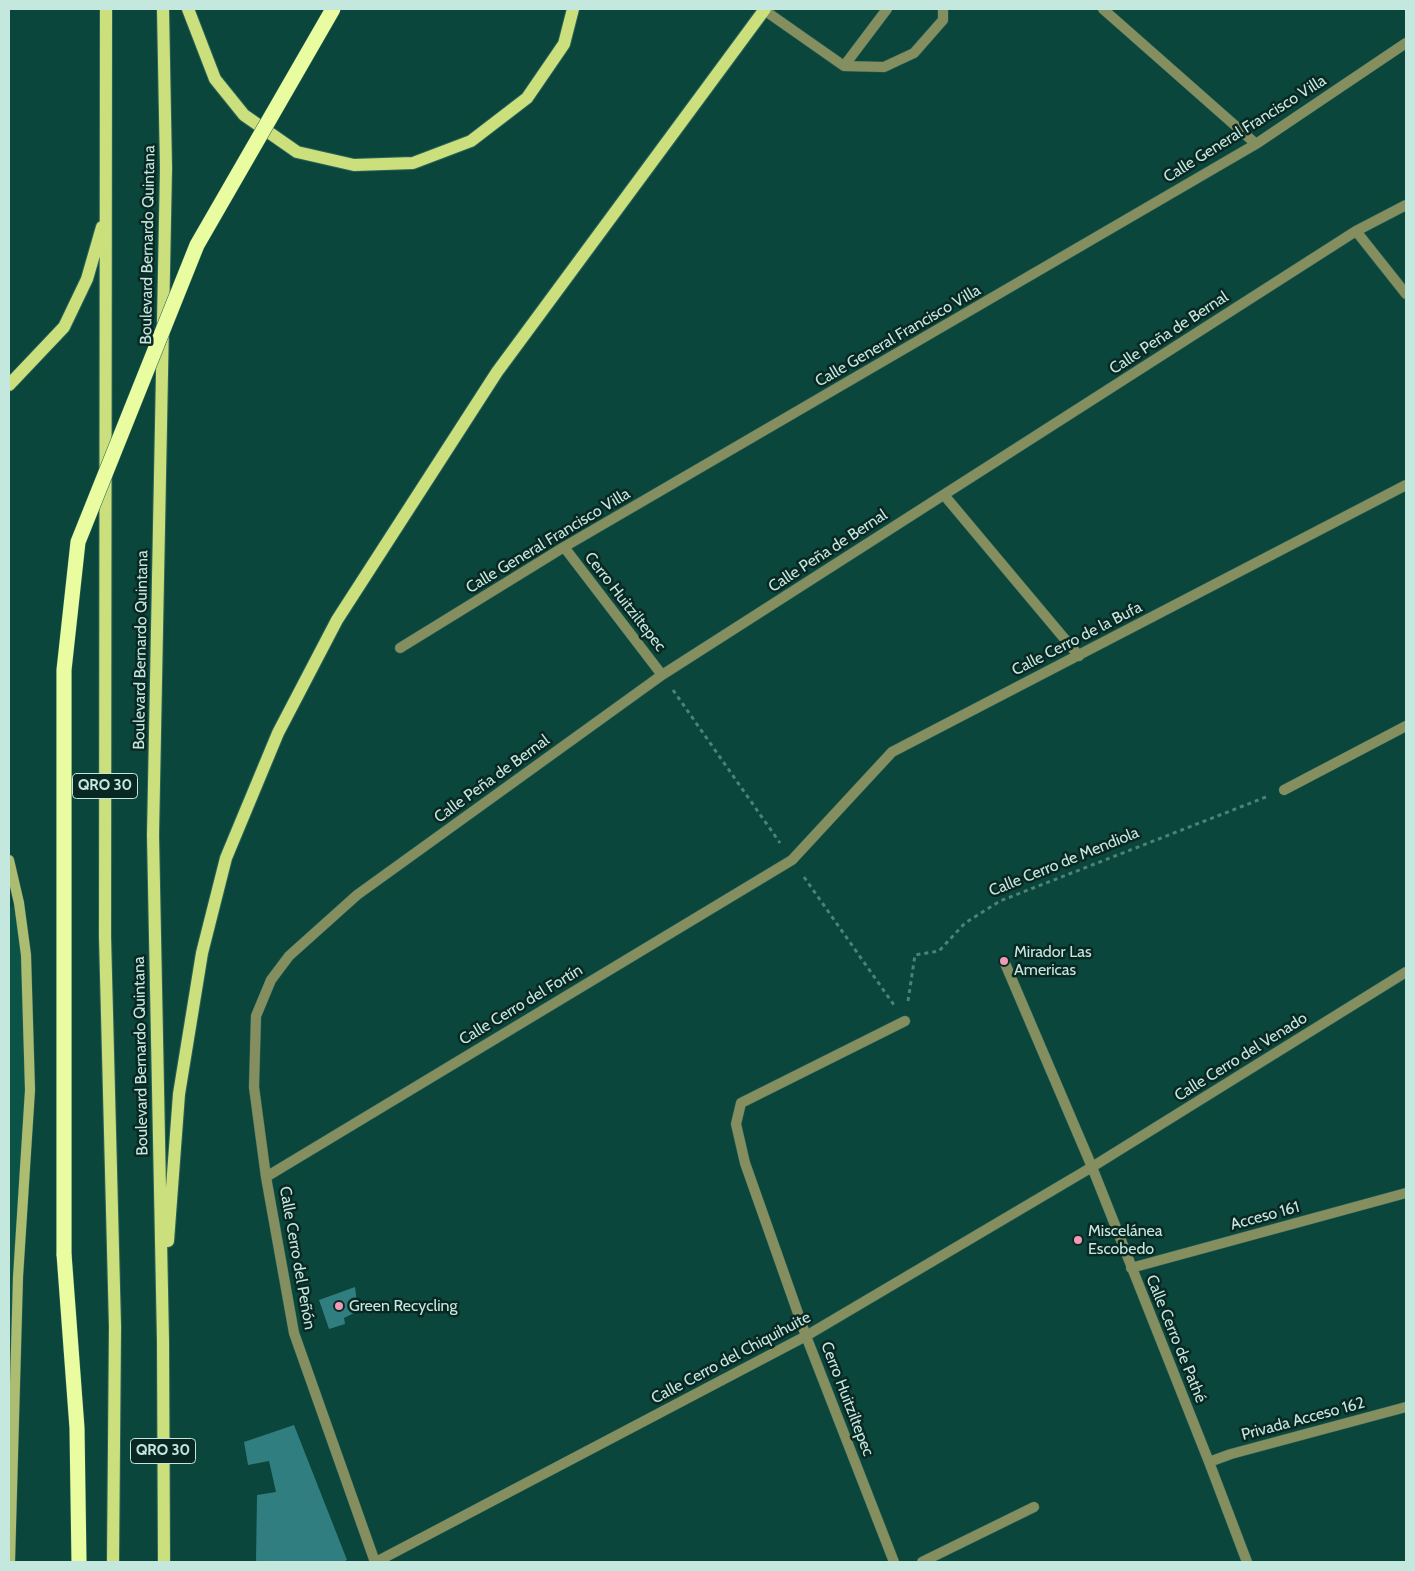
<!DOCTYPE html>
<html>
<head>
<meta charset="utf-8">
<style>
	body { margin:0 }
	#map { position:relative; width:1415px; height:1571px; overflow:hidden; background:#0a463c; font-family:Cabin,sans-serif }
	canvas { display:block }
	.frame { position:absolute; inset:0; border:10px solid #c4e7de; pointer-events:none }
</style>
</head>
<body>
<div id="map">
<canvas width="1415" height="1571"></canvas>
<div class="frame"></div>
</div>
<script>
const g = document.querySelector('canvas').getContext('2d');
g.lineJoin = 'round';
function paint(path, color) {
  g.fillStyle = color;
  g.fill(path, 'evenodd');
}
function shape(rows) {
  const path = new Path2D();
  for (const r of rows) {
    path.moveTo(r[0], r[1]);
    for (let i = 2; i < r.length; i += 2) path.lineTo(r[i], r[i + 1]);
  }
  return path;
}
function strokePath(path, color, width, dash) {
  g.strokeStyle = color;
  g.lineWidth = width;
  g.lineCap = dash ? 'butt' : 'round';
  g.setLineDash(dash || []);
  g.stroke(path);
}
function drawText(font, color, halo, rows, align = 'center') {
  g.font = font + ' Cabin,sans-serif';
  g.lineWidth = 5;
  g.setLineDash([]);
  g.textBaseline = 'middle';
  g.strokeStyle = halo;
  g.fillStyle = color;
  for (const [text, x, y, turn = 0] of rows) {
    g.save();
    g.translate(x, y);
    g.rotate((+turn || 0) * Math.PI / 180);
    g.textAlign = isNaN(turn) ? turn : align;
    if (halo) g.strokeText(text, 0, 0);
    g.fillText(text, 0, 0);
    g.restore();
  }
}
paint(shape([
	[19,903,30,1090,9,1562,9,908]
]), '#0b5247');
paint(shape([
	[355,1287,358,1311,344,1318,345,1324,329,1329,319,1300],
	[294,1425,347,1560,343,1562,256,1562,257,1495,276,1492,269,1461,248,1465,244,1442]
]), '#317e81');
const lane = shape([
	[764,10,844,66,884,67,914,53,943,20,943,9],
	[844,66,887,9]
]);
const street = shape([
	[1103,9,1256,144],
	[1356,231,1406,294],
	[944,495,1079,656],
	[564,547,662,675],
	[400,648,564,547,1256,144,1406,43],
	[1284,790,1406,726],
	[1004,961,1092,1167,1209,1462,1247,1562],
	[266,1177,792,860,892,752,1406,485],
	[1131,1268,1406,1193],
	[1209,1462,1231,1454,1406,1407],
	[375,1562,294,1333,266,1177,254,1087,256,1016,271,980,289,956,357,895,662,675,1356,231,1406,205],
	[376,1562,806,1336,1092,1167,1406,972],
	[894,1562,806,1336,745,1163,736,1124,741,1103,905,1021],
	[922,1562,1034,1507]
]);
const secondary = shape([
	[9,860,19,903,26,955,30,1090,18,1277,10,1562]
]);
const primary = shape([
	[106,9,105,936,115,1327,113,1562],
	[163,9,166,168,153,835,163,1341,164,1562],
	[188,9,215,79,244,115,297,152,354,165,413,163,471,141,527,98,564,44,573,9],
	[9,385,64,327,87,279,102,227],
	[168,1241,179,1094,202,953,226,858,278,733,337,620,497,372,765,9]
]);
const highway = shape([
	[64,1254,77,1428,79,1562]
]);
strokePath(lane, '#2b6359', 11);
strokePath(street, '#2b6359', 11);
strokePath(secondary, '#2b6359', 11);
strokePath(primary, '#2b6359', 14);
strokePath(highway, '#2b6359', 16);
strokePath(shape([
	[673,690,780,843],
	[804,877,894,1005],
	[908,1001,915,955,939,951,965,923,1000,901,1266,797]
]), '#4e8177', 3, [4, 4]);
strokePath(lane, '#848e5f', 10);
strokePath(street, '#848e5f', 10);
strokePath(secondary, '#acbc70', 10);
strokePath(primary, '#cbe07c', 12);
strokePath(highway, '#e9fda0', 15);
const highwayBridge = shape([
	[64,1254,64,670,78,542,197,245,333,9]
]);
strokePath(highwayBridge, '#2b6359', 16, []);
strokePath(highwayBridge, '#e9fda0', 15);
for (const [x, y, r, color] of [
	[1004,961,5,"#f09ab6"],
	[1078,1240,5,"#f09ab6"],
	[339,1306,5,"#f09ab6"]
]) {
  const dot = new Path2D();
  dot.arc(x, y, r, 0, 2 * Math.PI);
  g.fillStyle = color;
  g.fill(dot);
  strokePath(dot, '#0a2823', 2);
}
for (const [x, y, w] of [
	[105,786,65],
	[163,1451,65]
]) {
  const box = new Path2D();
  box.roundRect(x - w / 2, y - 12.5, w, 25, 4);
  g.fillStyle = '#0a2823';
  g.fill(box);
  strokePath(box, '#c4e7de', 1);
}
drawText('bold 15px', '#c4e7de', null, [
	["QRO 30",105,786],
	["QRO 30",163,1451]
]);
drawText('16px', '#c4e7de', '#0a2823', [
	["Calle General Francisco Villa",1245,129,-32],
	["Boulevard Bernardo Quintana",148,245,-89],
	["Calle Peña de Bernal",1169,333,-33],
	["Calle General Francisco Villa",898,336,-30],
	["Calle General Francisco Villa",548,541,-31],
	["Calle Peña de Bernal",828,551,-33],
	["Cerro Huitziltepec",625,602,52],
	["Calle Cerro de la Bufa",1077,639,-27],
	["Boulevard Bernardo Quintana",141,650,-89],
	["Calle Peña de Bernal",492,779,-36],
	["Calle Cerro de Mendiola",1064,862,-22],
	["Calle Cerro del Fortín",521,1005,-31],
	["Boulevard Bernardo Quintana",141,1056,-91],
	["Calle Cerro del Venado",1241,1057,-32],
	["Acceso 161",1265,1216,-15],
	["Calle Cerro del Peñón",297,1258,80],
	["Calle Cerro de Pathé",1176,1339,68],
	["Calle Cerro del Chiquihuite",731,1358,-28],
	["Cerro Huitziltepec",847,1399,69],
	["Privada Acceso 162",1303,1419,-15]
]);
drawText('16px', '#c4e7de', '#0a2823', [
	["Mirador Las",1014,952],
	["Americas",1014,970],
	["Miscelánea",1088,1231],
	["Escobedo",1088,1249],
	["Green Recycling",349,1306]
], 'left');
</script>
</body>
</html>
